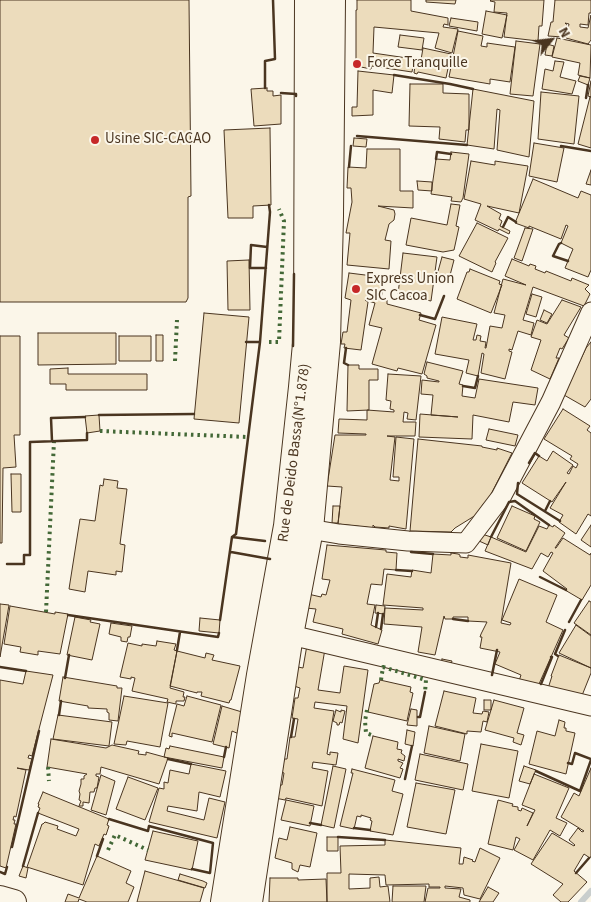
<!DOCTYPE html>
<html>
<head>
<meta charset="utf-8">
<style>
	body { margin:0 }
	#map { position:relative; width:591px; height:902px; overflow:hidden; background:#fbf6e9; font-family:"Source Sans 3",sans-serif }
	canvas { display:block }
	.north { position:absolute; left:526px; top:15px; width:50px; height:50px; -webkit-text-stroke:4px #fbf6e9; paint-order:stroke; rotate:61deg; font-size:14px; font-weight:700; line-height:20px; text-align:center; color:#4a3520 }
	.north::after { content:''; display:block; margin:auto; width:18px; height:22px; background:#4a3520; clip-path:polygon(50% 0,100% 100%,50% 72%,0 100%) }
</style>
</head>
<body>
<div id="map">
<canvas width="591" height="902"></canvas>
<div class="north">N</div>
</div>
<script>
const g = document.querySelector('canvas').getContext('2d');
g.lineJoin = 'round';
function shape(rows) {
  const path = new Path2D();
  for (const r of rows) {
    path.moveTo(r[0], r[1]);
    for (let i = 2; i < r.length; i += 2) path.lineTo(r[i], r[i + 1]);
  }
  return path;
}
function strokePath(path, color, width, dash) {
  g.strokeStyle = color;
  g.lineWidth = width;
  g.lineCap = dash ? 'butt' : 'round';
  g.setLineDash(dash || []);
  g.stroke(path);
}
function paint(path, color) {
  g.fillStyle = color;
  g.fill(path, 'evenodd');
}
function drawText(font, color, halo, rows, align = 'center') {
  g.font = font + ' "Source Sans 3",sans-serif';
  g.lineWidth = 4;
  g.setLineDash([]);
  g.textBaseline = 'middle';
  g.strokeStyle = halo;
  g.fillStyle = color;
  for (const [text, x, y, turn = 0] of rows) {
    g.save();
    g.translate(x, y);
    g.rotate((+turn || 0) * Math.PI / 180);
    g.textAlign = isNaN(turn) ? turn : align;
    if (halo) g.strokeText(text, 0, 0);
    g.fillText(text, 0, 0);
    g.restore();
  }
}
strokePath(shape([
	[581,902,591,891]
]), '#c9cecd', 6);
const building = shape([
	[0,0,189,0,191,196,188,197,188,298,186,302,0,302,0,0],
	[357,0,411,0,411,11,448,18,448,25,444,24,443,27,458,29,452,53,435,48,439,33,374,27,373,53,414,59,412,72,372,66,371,69,356,66,356,10,357,10,357,0],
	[426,0,456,0,455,4,426,2,426,0],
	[491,0,544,0,542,26,539,26,538,41,504,37,507,13,494,12,495,2,490,1,491,0],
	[555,0,591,0,591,13,589,13,588,25,580,24,580,27,588,28,591,15,591,40,588,44,566,38,569,24,565,23,567,25,563,37,548,36,551,22,553,22,555,0],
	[486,11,507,15,502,38,482,34,486,11],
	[451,18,478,22,477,31,449,26,451,18],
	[458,31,483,36,481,46,487,47,487,43,515,47,510,82,490,79,490,84,449,77,458,31],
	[400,35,424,38,422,50,398,47,400,35],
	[557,38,591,45,590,78,578,75,580,63,552,57,557,38],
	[516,41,540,44,533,96,510,94,516,41],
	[547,44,554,46,552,56,545,55,547,44],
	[423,48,451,54,446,78,418,72,417,74,414,73,415,65,420,66,423,48],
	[555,61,564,62,560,77,576,81,572,94,542,89,545,69,553,71,555,61],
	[358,71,394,75,392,93,373,90,373,115,352,116,352,107,357,107,358,71],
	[580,76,590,78,588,85,578,81,580,76],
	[591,81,591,97,588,96,591,81],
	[410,84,443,84,443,93,469,94,469,130,466,130,465,142,439,139,440,127,409,126,410,84],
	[267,88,267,91,273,91,273,96,281,95,281,124,254,126,251,89,267,88],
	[473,89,534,101,529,157,497,150,500,110,497,109,494,149,467,145,473,89],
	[541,92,579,96,574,144,538,139,541,92],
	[590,97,591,97,591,148,578,144,590,97],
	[270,128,271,205,253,206,253,218,228,218,224,130,270,128],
	[354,138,367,139,366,147,353,146,354,138],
	[534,143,564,148,557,182,529,176,534,143],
	[367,149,400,149,400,191,413,191,413,208,378,206,394,210,395,214,394,220,389,224,385,240,391,241,389,269,347,265,350,233,346,233,352,202,351,188,347,188,348,167,366,168,367,149],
	[451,152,469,154,463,198,461,202,451,201,452,197,431,194,436,159,450,160,451,152],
	[471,161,495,165,495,161,528,166,519,213,487,206,501,214,499,219,502,221,500,226,510,231,509,234,499,229,498,231,475,220,481,204,464,199,471,161],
	[591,170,591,185,586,184,591,170],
	[533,179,578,198,581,191,591,195,591,270,588,277,565,268,573,249,561,243,568,226,566,225,561,239,529,226,529,228,515,223,533,179],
	[417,181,432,182,432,191,418,190,417,181],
	[451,204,460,205,456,226,459,227,454,250,443,252,406,245,411,218,447,225,451,204],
	[477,223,508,238,495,262,496,263,492,272,459,256,477,223],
	[525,228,533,229,522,261,514,258,525,228],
	[403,253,437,257,431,301,398,294,403,253],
	[442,257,454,260,448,283,438,281,440,276,437,275,442,257],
	[512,259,529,266,530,264,536,266,535,269,545,273,546,271,571,281,572,278,589,285,585,289,590,294,584,306,533,287,523,320,534,323,531,335,518,331,512,350,509,349,509,351,512,352,505,379,481,373,484,354,482,353,478,376,466,373,469,360,435,354,442,317,477,324,473,340,476,340,477,335,481,336,480,341,486,342,485,348,486,348,490,326,502,328,505,315,494,313,503,279,526,285,505,276,512,259],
	[249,260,250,310,228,310,227,261,249,260],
	[470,269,500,281,499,284,502,285,491,313,457,299,467,272,469,272,470,269],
	[349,273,381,277,380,280,384,280,381,299,387,300,387,304,421,313,419,320,436,325,422,374,398,368,397,371,372,364,382,328,369,325,375,303,365,300,368,302,361,350,344,348,345,344,341,344,343,332,347,332,351,300,345,298,349,273],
	[532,294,542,297,536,317,526,314,532,294],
	[562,300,581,307,564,335,569,338,562,349,560,348,556,358,559,358,550,379,531,370,541,340,531,337,537,320,547,324,562,300],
	[544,310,552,314,547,323,540,320,544,310],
	[204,313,249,317,239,423,194,419,204,313],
	[38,333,116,333,116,364,38,365,38,333],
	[156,335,163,335,163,361,156,361,156,335],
	[0,336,20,336,20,435,14,435,16,467,3,468,2,543,0,543,0,336],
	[119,336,151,336,151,361,119,361,119,336],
	[591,342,591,399,585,407,564,395,586,348,591,342],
	[427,362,463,371,459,384,463,385,462,396,475,398,479,379,538,388,535,405,513,402,509,422,473,415,472,439,419,437,420,414,458,417,431,415,433,395,421,394,422,380,439,382,439,381,427,378,427,376,424,374,427,362],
	[348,365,359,365,359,369,378,369,378,380,369,380,369,410,347,411,348,365],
	[68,368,68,374,147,374,147,390,66,390,66,384,50,384,50,369,68,368],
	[388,374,421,376,416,420,407,419,408,413,404,412,403,422,416,422,415,436,387,436,395,437,390,480,399,481,399,477,393,477,396,437,414,439,406,529,389,526,389,528,375,527,373,525,373,528,338,524,342,487,327,486,335,435,366,435,366,434,338,433,339,419,367,420,367,410,394,412,394,410,390,409,391,401,386,400,388,374],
	[563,409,590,426,587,430,591,433,591,516,588,514,576,534,559,522,563,515,550,508,566,482,552,502,522,483,539,456,547,461,553,451,573,465,567,473,569,474,573,466,576,468,578,464,570,459,572,456,544,439,563,409],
	[99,415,100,431,87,433,85,416,99,415],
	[489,429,518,435,515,446,486,440,489,429],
	[418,439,482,446,482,447,497,450,497,448,512,453,486,504,484,503,476,515,455,528,451,532,410,531,418,439],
	[11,474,21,474,21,512,12,512,11,474],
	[104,479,118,481,117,488,127,489,120,544,125,545,122,572,116,571,116,575,88,571,85,592,69,589,80,519,95,521,100,485,103,486,104,479],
	[333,506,340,506,338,523,332,523,333,506],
	[512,506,535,516,534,519,540,522,526,551,497,538,512,506],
	[549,525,553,527,554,525,565,533,555,548,556,548,563,538,590,555,591,553,591,585,582,600,565,590,567,589,543,571,553,553,551,552,548,557,541,553,532,569,485,551,491,537,526,552,539,526,547,529,549,525],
	[591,525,591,547,581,540,591,525],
	[482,534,491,537,488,545,479,541,482,534],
	[327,545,386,550,386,552,397,553,396,570,384,569,382,585,371,584,367,604,375,605,371,625,382,630,378,644,342,634,343,629,313,622,316,609,306,608,308,594,321,597,322,594,326,595,330,580,322,579,327,545],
	[451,553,458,554,460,555,460,557,468,558,468,555,511,563,501,623,510,625,511,623,502,620,519,579,557,595,546,622,563,630,539,684,518,684,521,675,495,664,500,652,480,648,482,637,480,637,481,634,487,622,468,621,468,617,453,617,453,619,445,619,444,616,435,655,418,652,422,627,384,624,385,608,423,610,423,608,383,605,387,574,411,577,412,570,431,573,433,554,451,555,451,553],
	[589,601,591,602,591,635,574,623,589,601],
	[0,604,9,605,0,657,0,604],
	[376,605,385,606,384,614,375,613,376,605],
	[10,606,55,614,55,612,68,614,60,654,38,651,38,655,20,652,21,647,4,644,10,606],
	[75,617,91,620,90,622,100,624,92,660,67,655,75,617],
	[200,618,220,620,219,633,199,631,200,618],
	[111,623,132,626,130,637,128,637,127,642,121,641,121,637,109,634,111,623],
	[576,625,591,636,591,673,577,708,545,698,552,676,551,676,559,655,591,668,559,653,576,625],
	[157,641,176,644,174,650,177,651,170,688,184,692,183,697,185,697,184,701,176,701,176,704,167,702,168,699,132,691,135,678,131,677,131,679,120,677,128,643,142,646,142,644,156,646,157,641],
	[307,645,325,649,318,690,340,693,344,666,368,670,358,743,343,739,347,706,315,702,314,708,334,711,327,754,330,755,330,752,338,753,336,765,313,762,312,768,328,771,322,806,286,798,285,800,275,798,278,785,282,785,284,773,282,772,284,759,287,759,290,737,295,737,298,719,292,718,295,698,298,698,300,688,294,686,298,667,303,668,307,645],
	[177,651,205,658,206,653,214,655,212,660,240,666,231,700,230,700,229,703,201,696,202,692,197,692,197,693,170,686,177,651],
	[442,659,452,661,450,668,440,667,442,659],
	[26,671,53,675,32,756,29,755,28,758,32,759,29,770,17,768,26,770,16,817,14,816,13,820,15,820,14,824,16,824,6,868,0,866,0,680,23,684,26,671],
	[63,677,117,686,117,688,122,688,118,721,109,720,109,713,107,712,107,709,88,708,88,706,59,701,63,677],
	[380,680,411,687,410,692,413,693,407,721,368,712,374,684,379,683,380,680],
	[444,691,476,698,473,713,482,714,483,711,489,712,487,722,483,721,481,732,467,731,467,734,435,726,444,691],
	[124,696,168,703,160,747,127,741,126,745,114,744,124,696],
	[187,696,221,705,212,742,172,733,172,737,169,736,177,704,184,706,187,696],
	[484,700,491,700,491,710,484,710,484,700],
	[494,700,524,708,517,733,524,735,521,745,513,742,514,738,485,730,494,700],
	[222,706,242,712,239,734,232,731,229,748,213,744,222,706],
	[411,709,417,710,417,726,407,725,411,709],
	[336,710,341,712,341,710,345,711,342,723,340,722,339,725,337,725,337,723,333,721,336,710],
	[58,715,112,722,109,746,53,739,58,715],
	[559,720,565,722,564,728,566,728,566,731,575,733,566,774,529,764,537,731,555,736,559,720],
	[429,726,465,734,460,761,424,753,429,726],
	[407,730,415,732,413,746,405,744,407,730],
	[373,736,398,742,397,749,402,750,401,753,405,756,404,761,398,759,398,761,403,763,400,768,403,769,400,778,365,768,373,736],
	[51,739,106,748,112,745,139,751,138,754,146,755,146,752,168,758,159,784,101,767,100,774,96,774,96,776,99,777,97,788,95,788,94,792,90,792,89,803,83,802,83,806,79,806,81,801,79,800,80,794,79,791,81,784,81,779,84,779,84,776,87,774,47,767,51,739],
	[481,744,518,751,509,798,472,791,481,744],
	[170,746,224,757,222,768,164,757,166,748,169,749,170,746],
	[420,754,468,764,463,790,415,780,420,754],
	[191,764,226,771,220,797,199,792,197,811,168,806,167,811,204,820,209,798,225,802,217,838,149,822,159,788,164,789,164,782,168,783,170,770,189,774,191,764],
	[333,766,346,769,334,828,321,825,333,766],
	[524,766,536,770,530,784,519,781,524,766],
	[591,768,591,856,590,858,584,854,574,871,587,882,568,902,561,902,553,895,563,884,531,864,552,833,574,846,575,845,569,840,578,828,582,832,584,831,561,817,574,793,579,796,591,768],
	[352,769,395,780,392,791,403,794,393,835,370,831,372,821,370,820,371,818,361,815,361,817,357,816,354,829,340,826,353,773,351,773,352,769],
	[534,774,569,788,556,818,567,823,560,836,550,830,533,860,514,850,520,839,516,837,513,850,488,844,498,800,513,804,512,806,518,807,518,810,521,811,522,808,533,813,527,826,535,810,522,805,534,774],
	[101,775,115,781,106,815,91,810,101,775],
	[128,777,158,788,145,820,116,809,128,777],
	[416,783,455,790,446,834,407,827,416,783],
	[43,792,109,819,107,825,109,826,106,835,104,834,99,846,95,844,83,885,27,867,42,824,43,824,45,822,58,826,57,829,76,836,79,829,38,813,40,808,38,807,39,804,38,804,43,792],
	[286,800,314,806,310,826,281,820,286,800],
	[290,827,317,833,310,867,300,865,298,872,292,869,292,863,275,858,279,838,287,840,290,827],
	[153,831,198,841,192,870,145,860,153,831],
	[327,837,338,837,338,851,327,851,327,837],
	[385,840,461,848,459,864,463,864,464,857,473,860,472,861,475,862,480,848,500,858,480,899,464,895,463,888,445,886,445,888,461,889,459,897,470,900,470,902,425,902,428,888,440,888,440,887,429,887,429,884,386,885,385,875,349,874,349,889,370,888,370,878,379,877,380,887,388,886,390,902,327,902,327,873,341,873,340,846,385,845,385,840],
	[97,856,131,871,126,883,134,887,128,902,87,902,79,899,78,902,65,902,68,894,79,898,97,856],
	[23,866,28,868,26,878,19,876,23,866],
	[145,871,204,888,200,902,137,902,145,871],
	[180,874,203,881,207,883,205,888,178,880,180,874],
	[270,878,298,878,298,880,326,879,327,902,269,902,270,878],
	[393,886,426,886,424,902,392,902,393,886],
	[488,887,499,893,493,902,479,902,488,887]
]);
paint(building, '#ecdcbc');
strokePath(building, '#4a3520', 1);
const minor = shape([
	[309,529,339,534,408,541,466,543,501,497,551,402,591,312],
	[278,632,591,706]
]);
const tertiary = shape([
	[0,898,14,902]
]);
const secondary = shape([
	[225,902,261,675,288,526,303,387,308,333,309,0],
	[248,902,289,635,309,529,326,342,329,216,331,0]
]);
strokePath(minor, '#4a3520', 21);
strokePath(tertiary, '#4a3520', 26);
strokePath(secondary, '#4a3520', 30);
strokePath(minor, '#fbf6e9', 19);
strokePath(tertiary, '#fbf6e9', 24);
strokePath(secondary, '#fbf6e9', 28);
strokePath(shape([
	[269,342,279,342,284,221,279,209],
	[175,361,177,320],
	[100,431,248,437],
	[46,612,54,441],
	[381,680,383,667,426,680,425,692],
	[367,710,365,721,366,733,374,736],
	[48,767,49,781],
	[108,850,115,835,148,850]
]), '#436837', 4, [2.5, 4]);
strokePath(shape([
	[394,75,450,84,473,89],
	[265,88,265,61,275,59,273,0],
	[281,93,296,94,296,96],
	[586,98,588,85],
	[357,136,467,145],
	[561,146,591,151],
	[436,159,437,152,451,154],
	[349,167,351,146],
	[503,227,508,217,516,222],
	[561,243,559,244,553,256,568,261],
	[266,268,250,268,251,245,267,247],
	[420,315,435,319,444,296],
	[246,342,260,342],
	[293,346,294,274],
	[346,348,344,363,348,365],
	[463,386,475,388,478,376],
	[99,415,194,414],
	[52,441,51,418,85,417],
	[529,463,535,453,539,456],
	[518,483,517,494,560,521],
	[545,511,550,501],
	[232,537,265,541],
	[491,537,509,502,515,501,549,525],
	[231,552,270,559],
	[411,552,433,554],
	[7,564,24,564,24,555,30,555,30,442,87,440,87,433],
	[396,570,412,571],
	[540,577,566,590],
	[68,615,218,637,219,633],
	[453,619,468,621],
	[220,620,232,537,236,534,260,342,270,212,269,205],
	[569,622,581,600],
	[376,627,378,613],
	[381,629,383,614],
	[177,650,180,632],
	[558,656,555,654,565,630],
	[0,667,26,671],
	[492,675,497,650],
	[65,678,69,655],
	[541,684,552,657,551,657],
	[59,715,61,701],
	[418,717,420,717,425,692],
	[291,737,294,719],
	[224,757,226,747],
	[168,759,191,764],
	[568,763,572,764,575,753,591,759],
	[536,771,580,791,591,760],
	[405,779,412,746],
	[109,819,148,831,149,826,213,843,210,873,192,869],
	[310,823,321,825],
	[354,828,370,830],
	[338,837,385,840],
	[12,847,39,731],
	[97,856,103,839],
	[23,866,38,813],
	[0,872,5,874,7,867],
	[576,873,589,858]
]), '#4a3520', 2.5);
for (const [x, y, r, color] of [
	[357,64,5,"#c62828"],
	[95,140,5,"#c62828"],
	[356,289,5,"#c62828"]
]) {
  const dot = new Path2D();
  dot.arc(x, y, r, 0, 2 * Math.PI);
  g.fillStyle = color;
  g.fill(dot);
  strokePath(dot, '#fbf6e9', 2);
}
drawText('15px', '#4a3520', '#fbf6e9', [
	["Force Tranquille",367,64],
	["Usine SIC-CACAO",105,140],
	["Express Union",366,280],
	["SIC Cacoa",366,297]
], 'left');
drawText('15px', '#4a3520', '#fbf6e9', [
	["Rue de Deido Bassa(N°1.878)",295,453,-83]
]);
</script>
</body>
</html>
